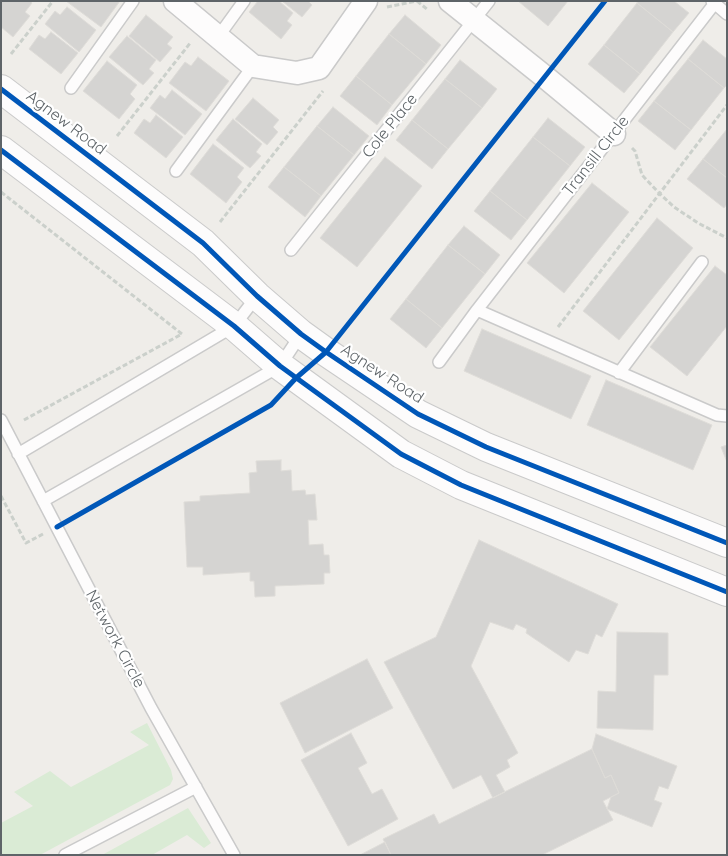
<!DOCTYPE html>
<html>
<head>
<meta charset="utf-8">
<style>
	body { margin:0 }
	#map { position:relative; width:728px; height:856px; overflow:hidden; background:#efede9; font-family:Quicksand,sans-serif }
	canvas { display:block }
	.frame { position:absolute; inset:0; border:2px solid #5e6468; pointer-events:none }
</style>
</head>
<body>
<div id="map">
<canvas width="728" height="856"></canvas>
<div class="frame"></div>
</div>
<script>
const g = document.querySelector('canvas').getContext('2d');
g.lineJoin = 'round';
function paint(path, color) {
  g.fillStyle = color;
  g.fill(path, 'evenodd');
}
function shape(rows) {
  const path = new Path2D();
  for (const r of rows) {
    path.moveTo(r[0], r[1]);
    for (let i = 2; i < r.length; i += 2) path.lineTo(r[i], r[i + 1]);
  }
  return path;
}
function strokePath(path, color, width, dash) {
  g.strokeStyle = color;
  g.lineWidth = width;
  g.lineCap = dash ? 'butt' : 'round';
  g.setLineDash(dash || []);
  g.stroke(path);
}
function drawText(font, color, halo, rows, align = 'center') {
  g.font = font + ' Quicksand,sans-serif';
  g.lineWidth = 4.5;
  g.setLineDash([]);
  g.textBaseline = 'middle';
  g.strokeStyle = halo;
  g.fillStyle = color;
  for (const [text, x, y, turn = 0] of rows) {
    g.save();
    g.translate(x, y);
    g.rotate((+turn || 0) * Math.PI / 180);
    g.textAlign = isNaN(turn) ? turn : align;
    if (halo) g.strokeText(text, 0, 0);
    g.fillText(text, 0, 0);
    g.restore();
  }
}
paint(shape([
	[147,723,171,770,173,779,170,785,40,855,1,855,1,823,33,806,14,792,50,771,71,787,149,745,130,732],
	[188,808,211,843,204,848,187,835,152,855,102,855]
]), '#daebd5');
const building = shape([
	[1,1,30,1,32,3,25,12,30,16,13,37,1,27,1,1],
	[66,1,120,1,101,27,66,1],
	[258,1,279,1,293,13,287,21,292,25,281,39,249,12,258,1],
	[282,1,308,1,312,5,302,17,282,1],
	[518,1,568,1,548,26,518,1],
	[638,1,674,1,689,13,673,32,637,3,638,1],
	[637,3,673,32,640,74,604,45,637,3],
	[67,7,96,30,79,52,45,24,55,11,60,15,67,7],
	[146,15,173,37,167,44,172,48,160,62,129,36,146,15],
	[405,15,441,45,426,64,389,34,405,15],
	[51,32,78,53,61,74,29,49,39,35,45,39,51,32],
	[389,34,426,64,392,105,356,76,389,34],
	[127,36,156,60,149,69,154,73,143,85,109,57,127,36],
	[703,40,727,59,727,85,724,88,688,59,703,40],
	[604,45,640,74,624,93,588,64,604,45],
	[198,57,229,81,206,111,169,83,185,62,191,66,198,57],
	[688,59,724,88,691,130,654,101,688,59],
	[460,60,497,89,482,108,445,79,460,60],
	[107,61,137,85,130,94,135,99,119,119,83,91,107,61],
	[356,76,392,105,377,125,340,96,356,76],
	[445,79,482,108,448,149,412,120,445,79],
	[172,90,202,114,185,135,150,108,160,95,165,99,172,90],
	[253,98,279,120,273,127,278,132,267,145,235,119,253,98],
	[654,101,691,130,675,150,638,121,654,101],
	[333,107,369,136,354,155,317,126,333,107],
	[156,115,183,137,166,158,134,133,144,119,150,123,156,115],
	[548,118,585,147,570,166,533,137,548,118],
	[233,119,262,144,256,152,261,156,250,168,216,140,233,119],
	[412,120,448,149,432,169,396,140,412,120],
	[317,126,354,155,321,196,284,167,317,126],
	[727,129,727,178,703,159,727,129],
	[533,137,570,166,527,220,490,191,533,137],
	[213,144,244,168,237,177,242,182,226,203,190,174,213,144],
	[385,157,422,186,357,267,320,238,385,157],
	[703,159,727,178,727,204,724,208,687,179,703,159],
	[284,167,321,196,305,217,268,187,284,167],
	[592,183,629,212,564,293,527,263,592,183],
	[490,191,527,220,511,240,474,211,490,191],
	[657,218,693,248,619,340,583,311,657,218],
	[464,226,500,255,485,274,448,245,464,226],
	[448,245,485,274,442,328,406,299,448,245],
	[715,266,727,275,727,326,687,376,650,347,715,266],
	[406,299,442,328,426,348,390,319,406,299],
	[482,329,591,376,571,419,464,371,482,329],
	[606,380,712,425,693,470,587,425,606,380],
	[727,445,727,462,721,447,727,445],
	[281,460,281,471,291,470,292,491,305,490,306,495,315,494,317,520,308,520,309,545,323,544,324,555,329,555,330,573,324,573,324,584,275,586,275,596,255,597,254,581,250,581,250,572,203,575,203,567,187,567,184,502,200,501,200,496,250,493,249,473,257,472,256,461,281,460],
	[479,540,618,604,602,637,596,634,588,654,576,650,569,662,526,633,527,629,516,624,513,630,490,622,471,666,518,753,507,760,510,767,496,775,505,792,493,798,481,775,453,789,384,662,436,637,479,540],
	[617,632,668,633,668,675,654,675,653,730,597,728,598,691,616,692,617,632],
	[367,659,393,708,305,753,280,703,367,659],
	[351,733,367,763,358,768,372,794,382,789,398,819,348,846,301,760,351,733],
	[596,734,677,766,668,789,659,786,654,800,662,803,652,827,607,809,611,797,619,793,611,775,605,778,592,749,596,734],
	[592,749,605,778,611,775,619,793,603,801,613,820,542,855,391,855,383,839,434,814,439,824,592,749],
	[385,842,391,855,360,855,385,842]
]);
paint(building, '#d5d4d2');
strokePath(building, '#dedcd8', 1);
const service = shape([
	[712,1,727,14],
	[715,3,477,310,717,415,727,416],
	[218,37,244,1],
	[71,88,133,1],
	[176,171,253,66],
	[291,250,489,1],
	[439,362,477,310],
	[619,373,702,262],
	[1,420,151,708,234,855],
	[18,454,234,326,257,296],
	[43,501,280,366,301,334],
	[65,855,196,787]
]);
const minor = shape([
	[175,1,253,66,297,73,319,68,366,1],
	[450,1,545,77,614,134]
]);
const secondary = shape([
	[1,89,203,243,257,296,301,334,326,352,418,414,486,447,727,543],
	[1,150,234,326,280,366,401,454,461,485,727,592]
]);
strokePath(service, '#cacaca', 14);
strokePath(minor, '#cacaca', 25);
strokePath(secondary, '#cacaca', 30);
strokePath(shape([
	[417,1,428,10],
	[387,7,416,1],
	[11,54,53,1],
	[117,136,191,42],
	[632,148,635,151,642,175,659,193,674,207,698,223,727,238],
	[1,192,182,334,22,421],
	[220,222,323,91],
	[558,327,727,105],
	[1,496,26,543,43,534]
]), '#cbd0cb', 3, [5, 2.5]);
strokePath(service, '#fdfcfc', 11);
strokePath(minor, '#fdfcfc', 22);
strokePath(secondary, '#fdfcfc', 28);
strokePath(shape([
	[1,89,203,243,257,296,301,334,326,352,418,414,486,447,727,543],
	[1,150,234,326,280,366,401,454,461,485,727,592],
	[57,527,271,405,296,378,326,352,605,1]
]), '#0057b8', 5);
drawText('16px', '#5e6468', '#fff', [
	["Agnew Road",66,123,37],
	["Cole Place",390,126,-51],
	["Transill Circle",596,156,-52],
	["Agnew Road",382,374,33],
	["Network Circle",115,639,62]
]);
</script>
</body>
</html>
